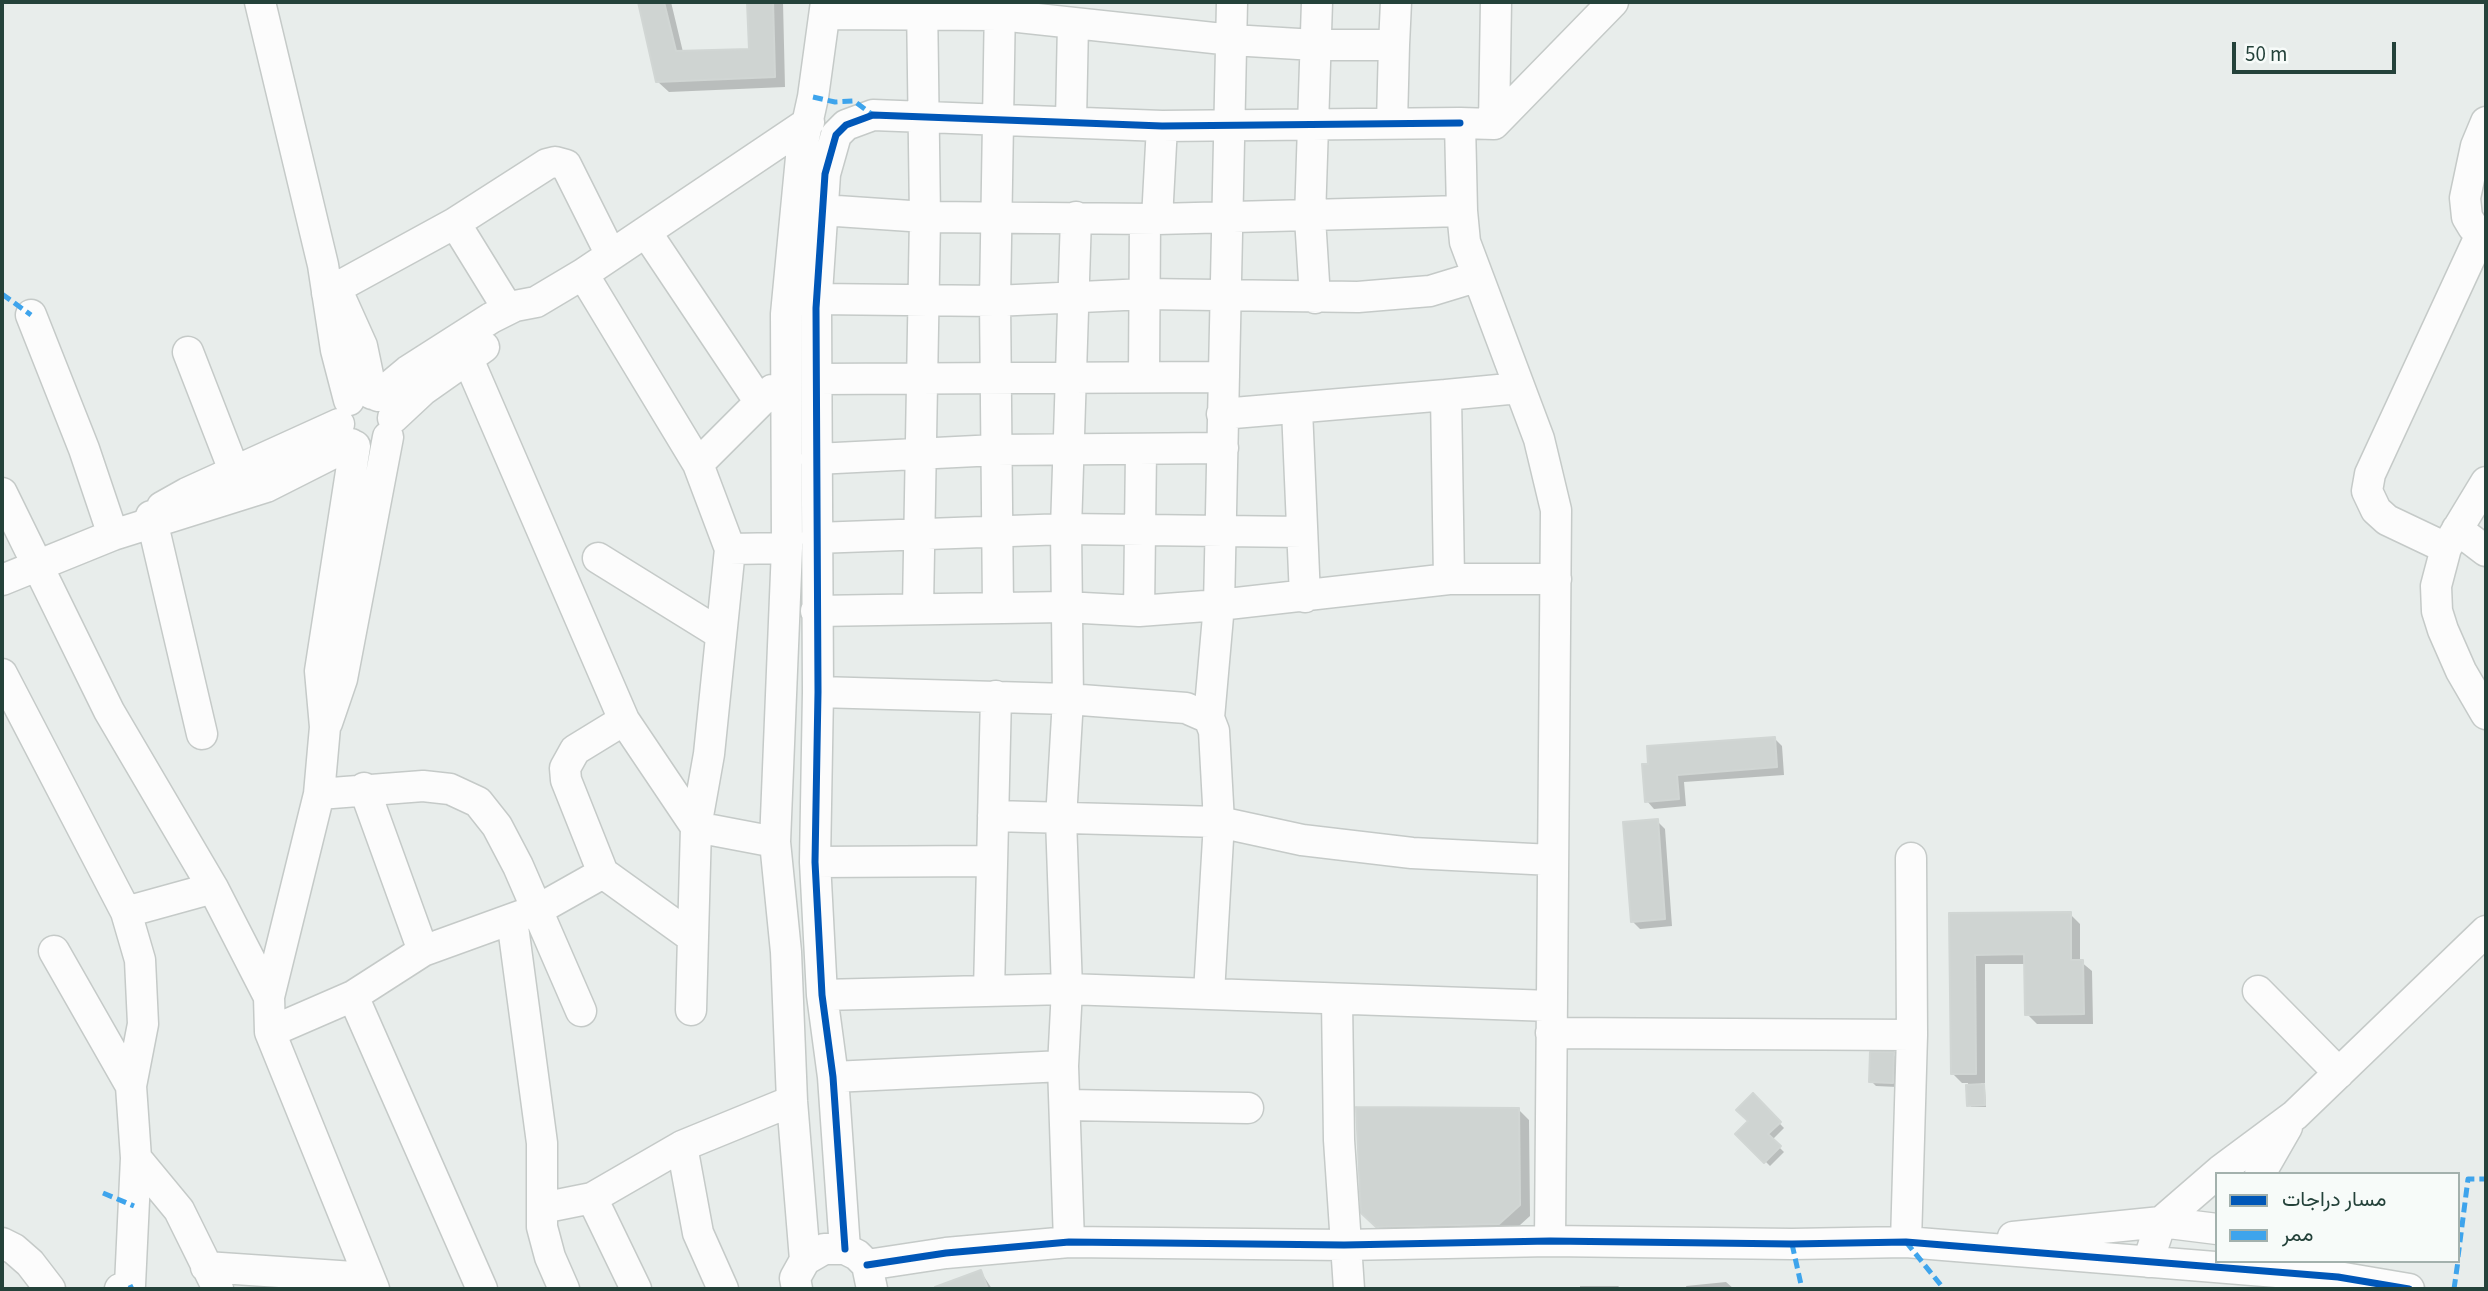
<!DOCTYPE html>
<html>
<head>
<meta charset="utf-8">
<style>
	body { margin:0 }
	#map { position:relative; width:2488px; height:1291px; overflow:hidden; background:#e8edeb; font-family:"Source Sans 3",Vazirmatn,sans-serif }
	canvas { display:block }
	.frame { position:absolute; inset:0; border:4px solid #24423a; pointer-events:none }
	.legend { position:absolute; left:2215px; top:1172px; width:245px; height:91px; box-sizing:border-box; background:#f7fbf9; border:2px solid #a3b1ad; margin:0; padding:9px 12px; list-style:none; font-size:21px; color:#24423a }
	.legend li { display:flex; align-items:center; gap:14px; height:35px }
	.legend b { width:35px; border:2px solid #a3b1ad }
	.scale { position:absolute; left:2232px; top:42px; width:164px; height:32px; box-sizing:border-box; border:4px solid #24423a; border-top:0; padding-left:9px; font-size:21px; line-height:24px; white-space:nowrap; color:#24423a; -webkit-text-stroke:5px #f7fbf9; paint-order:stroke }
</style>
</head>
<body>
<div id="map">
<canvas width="2488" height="1291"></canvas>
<div class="frame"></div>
<ul class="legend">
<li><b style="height:9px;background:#0057b8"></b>مسار دراجات</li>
<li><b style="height:9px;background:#3ea4ec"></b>ممر</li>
</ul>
<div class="scale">50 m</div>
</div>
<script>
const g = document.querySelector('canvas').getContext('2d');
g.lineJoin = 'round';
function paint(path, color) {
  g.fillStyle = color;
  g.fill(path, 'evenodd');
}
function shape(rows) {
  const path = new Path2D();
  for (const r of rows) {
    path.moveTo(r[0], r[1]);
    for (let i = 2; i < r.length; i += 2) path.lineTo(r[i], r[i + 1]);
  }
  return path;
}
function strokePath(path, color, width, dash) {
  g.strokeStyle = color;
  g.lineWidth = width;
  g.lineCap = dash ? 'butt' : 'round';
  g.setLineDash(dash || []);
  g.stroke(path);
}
paint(shape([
	[639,2,671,2,683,52,751,51,749,2,783,2,785,87,669,92,658,82],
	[1774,738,1782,746,1784,775,1684,782,1686,806,1654,809,1647,801,1644,766],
	[1657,821,1665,829,1672,926,1640,929,1632,921],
	[2070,914,2080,924,2080,961,2092,971,2093,1024,2037,1024,2027,1014,2026,964,1985,964,1985,1083,1981,1083,1985,1088,1986,1107,1971,1107,1968,1083,1962,1083,1952,1073,1951,915],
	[1893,1054,1898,1059,1897,1087,1876,1086,1871,1081],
	[1753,1096,1784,1128,1772,1140,1784,1152,1770,1166,1738,1134,1750,1121],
	[1518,1109,1529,1120,1530,1216,1510,1234,1388,1237,1363,1212],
	[981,1272,992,1289,961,1289,958,1281],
	[1726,1282,1734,1289,1687,1289,1686,1286],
	[1580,1286,1618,1286,1622,1289,1580,1289]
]), '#0003');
const building = shape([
	[638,2,664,2,676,51,749,49,747,2,773,2,775,77,656,82,638,2],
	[1775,737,1777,767,1677,775,1679,799,1645,802,1642,764,1648,764,1647,746,1775,737],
	[1658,819,1665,919,1631,922,1623,822,1658,819],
	[2071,912,2071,960,2083,960,2084,1014,2025,1015,2024,954,1975,955,1976,1074,1951,1074,1949,913,2071,912],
	[1870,1052,1894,1052,1893,1083,1869,1082,1870,1052],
	[1984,1084,1985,1105,1967,1106,1966,1085,1984,1084],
	[1753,1093,1781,1122,1768,1134,1781,1146,1764,1163,1735,1134,1748,1121,1736,1110,1753,1093],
	[1356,1107,1519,1108,1520,1205,1499,1224,1376,1227,1361,1213,1356,1107],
	[981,1270,988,1289,935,1289,935,1287,981,1270]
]);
paint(building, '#cfd4d2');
strokePath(building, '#d1d6d4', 2);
const minor = shape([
	[260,2,323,265,336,350,349,400],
	[1232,2,1219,605,1449,579,1556,579],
	[1496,2,1494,124,1460,123,1462,211,1465,242,1539,439,1556,510,1550,1241],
	[826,14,1000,15,1232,40,1315,45,1394,45,1396,2],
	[1071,121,1073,23],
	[2486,122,2476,146,2465,198,2467,217,2473,227,2486,237],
	[1392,123,1394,45],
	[1494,124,1613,2],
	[822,210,925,217,1157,219,1462,211],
	[1157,219,1162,126],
	[455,223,508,309],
	[646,232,759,401],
	[583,274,698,464,730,549,709,754,696,827,691,1010],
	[335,286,362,346,372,394],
	[327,293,455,223,547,164,555,162,566,165,611,255],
	[1315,298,1310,218,1317,2],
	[817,299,995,301,1145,294,1358,297,1430,291,1476,277],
	[31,315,84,449,113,535],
	[188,352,235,473],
	[468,359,624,720,696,827,775,842],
	[1144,376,1145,219],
	[817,379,1224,377],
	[1446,395,1519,388],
	[378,396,408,371,491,318,515,306,536,302,583,274,809,122],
	[1297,409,1305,597],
	[1222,414,1446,395,1449,579],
	[393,418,423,390,484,347],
	[355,446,320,671,325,727,319,794,269,997,270,1032,374,1289],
	[816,459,996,450,1223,448],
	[698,464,772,390],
	[2486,482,2446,548,2436,586,2437,611,2443,630,2461,671,2486,714],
	[2,493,109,711,213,888,269,997],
	[162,507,187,493,339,424],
	[151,516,202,734],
	[2457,529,2486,551],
	[816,538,1066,529,1302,532],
	[2446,548,2387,520,2376,510,2367,491,2370,474,2481,234],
	[730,549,787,548],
	[598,558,719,633],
	[2,580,113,535,266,487,351,444],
	[998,607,995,301,1000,2],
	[918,608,925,217,922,2],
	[816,611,1065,607,1139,611,1141,451],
	[1139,611,1219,605,1209,718],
	[2,674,126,912,140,960,143,1024,131,1086,136,1158,130,1285,120,1289],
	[818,692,1068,699,1186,708,1209,718,1214,731,1219,822,1209,993],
	[624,720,575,750,565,768,566,780,603,873,692,937],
	[327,723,342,679,388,437],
	[364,788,423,951],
	[319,794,423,786,450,789,478,802,497,826,518,866,581,1011],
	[993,816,1219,822,1302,840,1412,853,1552,860],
	[815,862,991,861],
	[126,912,213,888],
	[512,919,542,1143,542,1227,550,1257,564,1289],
	[54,951,131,1086],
	[989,991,996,696],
	[2258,991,2339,1073],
	[822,995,1067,989,1551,1006],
	[353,996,482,1289],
	[1337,1001,1339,1140,1349,1289],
	[270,1032,353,996,423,951,539,909,603,873],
	[1551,1033,1912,1035],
	[833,1077,1063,1066],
	[1066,1105,1248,1108],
	[682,1146,698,1233,723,1289],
	[136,1158,179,1210,218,1289],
	[2260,1174,2287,1127],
	[592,1198,636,1289],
	[542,1208,592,1198,682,1146,792,1101],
	[2013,1237,2161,1222,2217,1229],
	[1069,1242,1063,1066,1067,989,1061,819,1068,699,1066,529,1076,217],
	[1906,1242,1912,1035,1911,858],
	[2,1243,14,1249,30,1263,50,1289],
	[845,1249,833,1077,822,995,815,862,818,692,816,308,825,174,836,135,846,125,873,115,1162,126,1460,123],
	[805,1260,792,1101,786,952,775,842,787,548,786,314,802,147,813,97,826,2],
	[2148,1262,2161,1222,2221,1170,2295,1115,2486,931],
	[867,1265,946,1253,1069,1242,1344,1245,1550,1241,1792,1244,1906,1242,2338,1277,2409,1289],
	[206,1267,368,1278],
	[797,1289,795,1278,805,1260,824,1249,845,1249,857,1255,867,1265,872,1289]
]);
strokePath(minor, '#c5cac8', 33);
strokePath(minor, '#fcfcfc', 30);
strokePath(shape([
	[813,97,835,102,854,101,873,115],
	[2,294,31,315],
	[103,1193,134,1206],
	[1906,1242,1944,1289],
	[1792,1244,1802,1289],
	[2458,1257,2468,1179,2486,1179],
	[130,1285,132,1289],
	[2454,1289,2458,1261]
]), '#3ea4ec', 5, [10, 5]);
strokePath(shape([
	[845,1249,833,1077,822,995,815,862,818,692,816,308,825,174,836,135,846,125,873,115,1162,126,1460,123],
	[867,1265,946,1253,1069,1242,1344,1245,1550,1241,1792,1244,1906,1242,2338,1277,2409,1289]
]), '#0057b8', 7);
</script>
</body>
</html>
